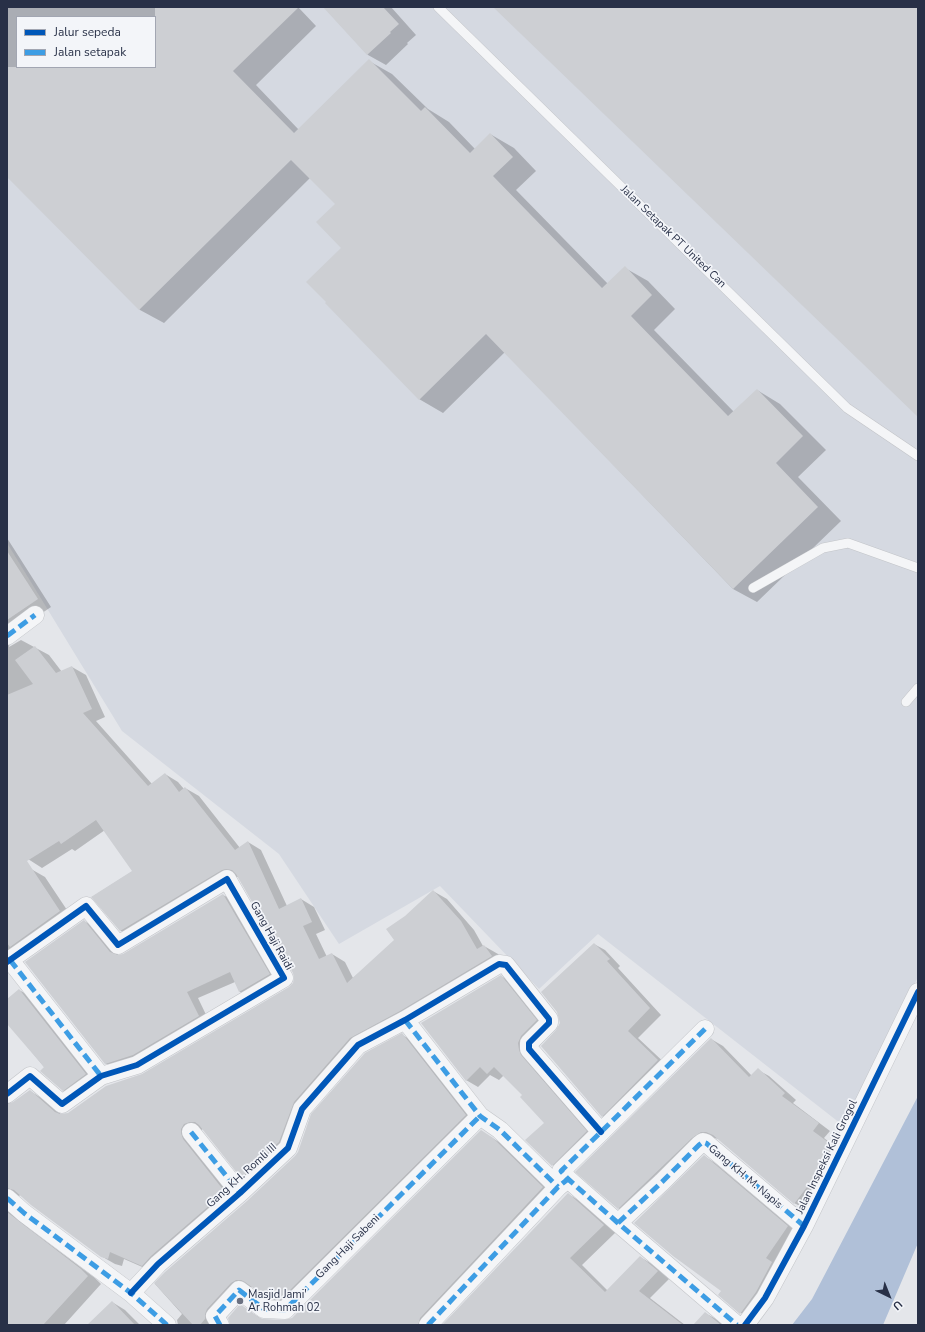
<!DOCTYPE html>
<html>
<head>
<meta charset="utf-8">
<style>
	body { margin:0 }
	#map { position:relative; width:925px; height:1332px; overflow:hidden; background:#e4e6ea; font-family:"Nunito Sans",sans-serif }
	canvas { display:block }
	.frame { position:absolute; inset:0; border:8px solid #283047; pointer-events:none }
	.legend { position:absolute; left:16px; top:16px; width:140px; height:52px; box-sizing:border-box; background:#f3f5f9; border:1px solid #a2a6b2; margin:0; padding:5px 7px; list-style:none; font-size:12px; color:#283047 }
	.legend li { display:flex; align-items:center; gap:8px; height:20px }
	.legend b { width:20px; border:1px solid #a2a6b2 }
	.north { position:absolute; left:869px; top:1276px; width:40px; height:40px; -webkit-text-stroke:3px #f3f5f9; paint-order:stroke; rotate:137deg; font-size:11px; font-weight:700; line-height:16px; text-align:center; color:#283047 }
	.north::after { content:''; display:block; margin:auto; width:14px; height:18px; background:#283047; clip-path:polygon(50% 0,100% 100%,50% 72%,0 100%) }
</style>
</head>
<body>
<div id="map">
<canvas width="925" height="1332"></canvas>
<div class="frame"></div>
<ul class="legend">
<li><b style="height:5px;background:#0057b8"></b>Jalur sepeda</li>
<li><b style="height:5px;background:#3d9de4"></b>Jalan setapak</li>
</ul>
<div class="north">U</div>
</div>
<script>
const g = document.querySelector('canvas').getContext('2d');
g.lineJoin = 'round';
function paint(path, color) {
  g.fillStyle = color;
  g.fill(path, 'evenodd');
}
function shape(rows) {
  const path = new Path2D();
  for (const r of rows) {
    path.moveTo(r[0], r[1]);
    for (let i = 2; i < r.length; i += 2) path.lineTo(r[i], r[i + 1]);
  }
  return path;
}
function strokePath(path, color, width, dash) {
  g.strokeStyle = color;
  g.lineWidth = width;
  g.lineCap = dash ? 'butt' : 'round';
  g.setLineDash(dash || []);
  g.stroke(path);
}
function drawText(font, color, halo, rows, align = 'center') {
  g.font = font + ' "Nunito Sans",sans-serif';
  g.lineWidth = 3.5;
  g.setLineDash([]);
  g.textBaseline = 'middle';
  g.strokeStyle = halo;
  g.fillStyle = color;
  for (const [text, x, y, turn = 0] of rows) {
    g.save();
    g.translate(x, y);
    g.rotate((+turn || 0) * Math.PI / 180);
    g.textAlign = isNaN(turn) ? turn : align;
    if (halo) g.strokeText(text, 0, 0);
    g.fillText(text, 0, 0);
    g.restore();
  }
}
paint(shape([
	[7,7,918,7,918,977,845,1127,598,934,539,989,440,886,339,944,279,854,122,731,7,543],
	[17,17,155,17,155,67,17,67]
]), '#d5d9e1');
paint(shape([
	[918,1096,918,1243,883,1325,792,1325,812,1299]
]), '#b0c0d8');
paint(shape([
	[7,7,298,7,316,26,256,85,299,130,369,61,392,74,428,109,449,122,475,149,490,134,514,148,536,171,516,190,608,284,625,268,648,281,675,309,654,330,734,412,757,390,780,404,826,450,798,477,841,521,757,602,733,589,505,352,443,413,419,399,336,204,310,178,164,323,140,310,7,175],
	[17,17,155,17,155,67,17,67],
	[324,7,391,7,416,35,407,43,408,44,386,65,368,55],
	[7,538,51,607,20,628,11,639,9,647,21,640,49,655,62,672,72,667,86,675,105,717,96,721,152,784,165,774,178,782,184,789,185,788,199,796,240,848,248,842,261,850,287,906,301,899,314,907,325,930,316,934,327,957,332,954,345,962,353,978,396,940,406,916,433,891,447,899,474,930,483,946,484,946,498,954,505,964,364,1045,307,1110,255,1185,242,1177,203,1129,198,1132,238,1200,156,1273,124,1259,122,1266,115,1264,101,1256,21,1195,13,1198,14,1215,31,1230,95,1278,101,1284,64,1325,7,1325,7,1091,12,1097,10,1105,30,1091,43,1099,62,1115,68,1114,143,1075,290,988,294,984,295,978,294,972,239,876,135,938,121,931,92,897,133,871,105,830,75,851,72,849,42,868,28,859,7,870],
	[31,869,45,877,73,919,7,966,7,885],
	[223,895,235,901,281,981,251,998,240,992,235,982,198,998,210,1023,117,1070,105,1063,84,921,96,928,119,956,124,955],
	[594,944,605,950,620,966,618,968,661,1015,638,1038,669,1067,614,1122,602,1116,557,1031],
	[501,976,513,983,548,1028,533,1043,598,1139,564,1172,553,1165,527,1140,546,1123,523,1095,504,1075,499,1080,490,1075,478,1087,466,1080],
	[19,990,30,996,96,1081,74,1096,63,1090,7,1022,7,1000],
	[402,1035,416,1042,479,1123,282,1306,253,1287,250,1287,218,1325,178,1325,177,1320,182,1314,155,1284,166,1272,248,1202,296,1156],
	[711,1039,723,1046,752,1076,758,1070,769,1076,796,1100,793,1103,830,1131,824,1138,843,1153,806,1209,794,1203,719,1139,714,1138,703,1144,630,1215,618,1208],
	[481,1131,507,1147,556,1196,434,1325,231,1325,240,1305,263,1320,285,1322,293,1318],
	[704,1156,715,1163,798,1233,752,1319,741,1313,719,1294,722,1291],
	[568,1194,580,1201,616,1232,582,1265,608,1291,640,1257,652,1264,669,1279,650,1298,685,1325,444,1325],
	[112,1302,125,1310,140,1325,88,1325],
	[705,1313,718,1320,724,1325,695,1325]
]), '#0003');
paint(shape([
	[155,7,299,7,233,71,294,133,369,59,421,111,425,107,470,153,490,133,513,157,493,176,602,288,625,266,652,295,631,316,728,416,757,389,803,436,776,463,818,507,733,589,486,334,419,400,325,303,326,302,306,282,341,248,316,222,335,204,291,160,139,310,7,177,7,67,155,67],
	[323,7,383,7,399,24,390,32,391,33,367,55],
	[493,7,918,7,918,417],
	[7,551,38,599,7,620],
	[35,646,56,673,72,666,92,709,83,713,148,786,165,773,179,792,185,787,235,850,248,841,279,909,301,898,312,922,303,926,319,959,332,953,347,983,394,940,386,929,405,916,433,890,461,921,477,949,484,945,492,956,400,1011,350,1038,294,1102,279,1142,241,1178,199,1125,195,1122,190,1122,184,1124,181,1129,181,1133,183,1139,225,1192,151,1256,142,1266,110,1252,108,1259,101,1257,31,1205,14,1190,7,1188,7,1104,13,1102,30,1090,55,1112,60,1114,68,1113,106,1086,142,1074,289,987,293,983,294,978,293,973,236,874,232,870,226,869,222,870,120,931,91,897,132,871,96,820,61,844,59,841,27,861,60,911,10,947,7,943,7,695,33,684,15,660],
	[223,894,270,974,239,992,230,972,187,992,199,1016,133,1055,105,1064,25,962,84,920,110,952,118,955,123,954],
	[594,943,610,959,607,961,650,1008,628,1031,658,1060,602,1117,541,1046,556,1030,560,1023,557,1012,541,992],
	[501,975,537,1020,521,1036,518,1043,519,1050,521,1055,587,1131,552,1166,525,1140,544,1123,520,1097,522,1095,494,1067,487,1074,480,1067,466,1081,421,1023],
	[19,989,86,1074,63,1091,40,1071,44,1067,7,1024,7,999],
	[402,1033,466,1115,281,1299,268,1299,245,1282,241,1280,236,1280,231,1283,207,1309,205,1314,205,1319,200,1325,193,1325,154,1283,165,1272,247,1201,295,1156,298,1152,311,1114,365,1053],
	[711,1038,749,1077,758,1068,785,1093,782,1096,819,1123,813,1131,832,1145,820,1170,794,1204,713,1135,706,1132,701,1132,692,1138,618,1209,575,1172],
	[481,1130,493,1138,543,1187,420,1318,418,1325,230,1325,228,1318,240,1304,258,1317,263,1319,284,1320,292,1318],
	[704,1155,788,1226,766,1258,772,1262,756,1292,740,1314,718,1295,721,1291,673,1256,634,1223],
	[568,1193,604,1225,570,1258,605,1292,640,1256,658,1271,639,1291,683,1325,442,1325],
	[7,1212,81,1269,88,1276,43,1325,7,1325],
	[112,1301,135,1325,87,1325],
	[705,1312,721,1325,693,1325]
]), '#cdcfd3');
const service = shape([
	[438,7,847,408,918,456],
	[753,588,823,548,848,543,918,568],
	[906,702,918,688]
]);
const minor = shape([
	[7,636,35,615],
	[10,960,101,1076],
	[7,962,86,906,118,945,227,879,284,978,137,1065,101,1076,62,1104,30,1076,7,1094],
	[405,1020,480,1116,500,1130,558,1187],
	[705,1029,601,1132,561,1171,568,1179,618,1223,737,1325],
	[191,1132,240,1193],
	[7,1198,24,1213,131,1293,167,1325],
	[618,1223,662,1182,699,1145,703,1142,706,1143,804,1226],
	[131,1293,158,1264,240,1193,288,1148,302,1109,358,1045,405,1020,499,964,506,965,549,1019,549,1023,529,1043,529,1049,601,1132],
	[220,1325,215,1316,239,1290,264,1309,285,1310,480,1116],
	[428,1325,558,1187,567,1180],
	[745,1325,765,1298,804,1226,918,992]
]);
strokePath(service, '#c2c4c8', 10);
strokePath(minor, '#c2c4c8', 19);
strokePath(service, '#f4f5f7', 9);
strokePath(minor, '#f4f5f7', 18);
strokePath(shape([
	[7,636,35,615],
	[10,960,101,1076],
	[405,1020,480,1116,500,1130,558,1187],
	[705,1029,601,1132,561,1171,568,1179,618,1223,737,1325],
	[191,1132,240,1193],
	[7,1198,24,1213,131,1293,167,1325],
	[618,1223,662,1182,699,1145,703,1142,706,1143,804,1226],
	[220,1325,215,1316,239,1290,264,1309,285,1310,480,1116],
	[428,1325,558,1187,568,1179]
]), '#3d9de4', 5, [10, 5]);
strokePath(shape([
	[7,962,86,906,118,945,227,879,284,978,137,1065,101,1076,62,1104,30,1076,7,1094],
	[131,1293,158,1264,240,1193,288,1148,302,1109,358,1045,405,1020,499,964,506,965,549,1019,549,1023,529,1043,529,1049,601,1132],
	[745,1325,765,1298,804,1226,918,992]
]), '#0057b8', 6);
for (const [x, y, r, color] of [
	[240,1301,4,"#6a7080"]
]) {
  const dot = new Path2D();
  dot.arc(x, y, r, 0, 2 * Math.PI);
  g.fillStyle = color;
  g.fill(dot);
  strokePath(dot, '#f3f5f9', 1.5);
}
drawText('11px', '#283047', '#f3f5f9', [
	["Jalan Setapak PT United Can",673,237,44],
	["Gang Haji Raidi",271,936,61],
	["Jalan Inspeksi Kali Grogol",827,1157,-64],
	["Gang KH. Romli III",242,1176,-42],
	["Gang KH. M. Napis",745,1177,40],
	["Gang Haji Sabeni",348,1247,-45]
]);
drawText('11px', '#283047', '#f3f5f9', [
	["Masjid Jami'",248,1295],
	["Ar Rohmah 02",248,1308]
], 'left');
</script>
</body>
</html>
